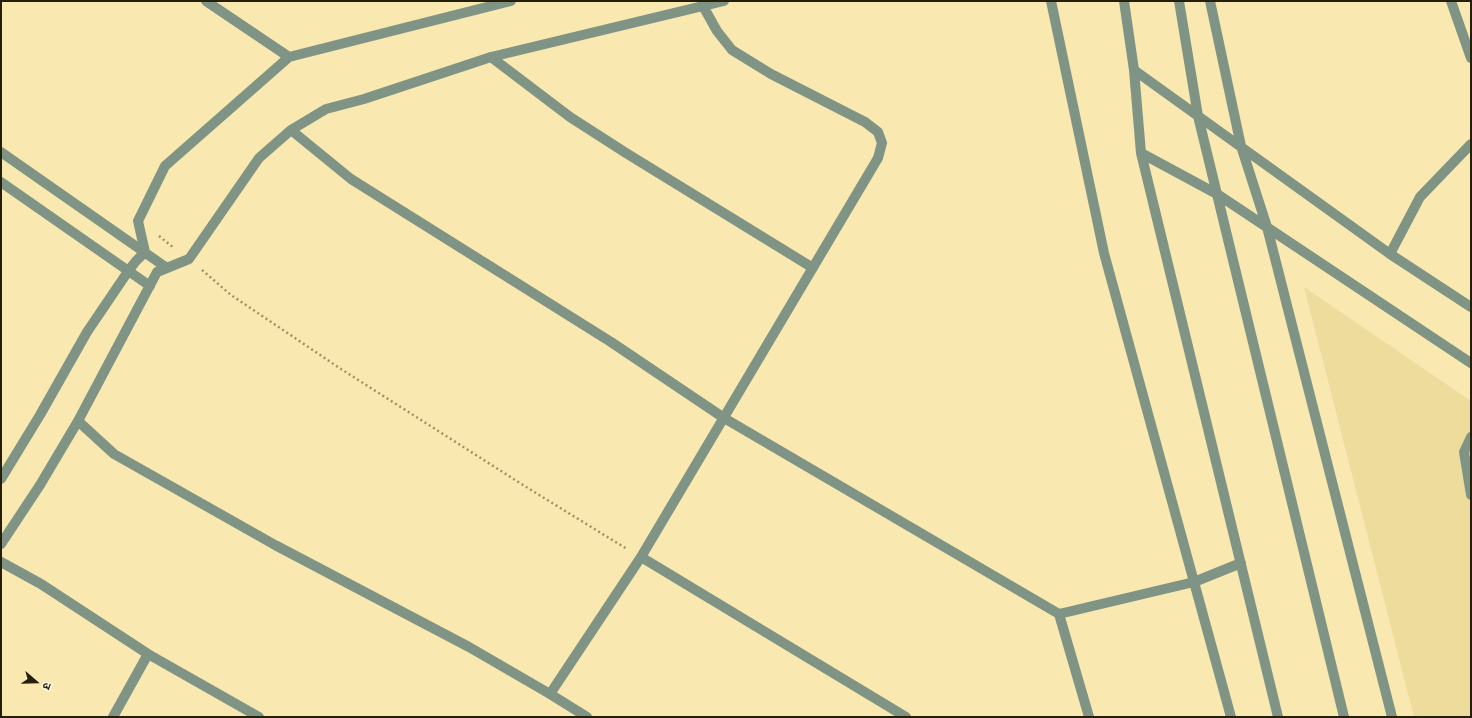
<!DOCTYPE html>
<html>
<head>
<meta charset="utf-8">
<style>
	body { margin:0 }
	#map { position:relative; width:1472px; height:718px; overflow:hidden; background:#f9e9b1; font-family:"Public Sans","Noto Sans Devanagari",sans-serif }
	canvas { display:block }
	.frame { position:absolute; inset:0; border:2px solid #251f09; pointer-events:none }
	.north { position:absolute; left:16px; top:662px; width:40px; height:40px; -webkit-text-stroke:3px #fcf6e0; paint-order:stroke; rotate:110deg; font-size:11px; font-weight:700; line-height:16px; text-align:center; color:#251f09 }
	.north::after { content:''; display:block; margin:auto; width:14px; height:18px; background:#251f09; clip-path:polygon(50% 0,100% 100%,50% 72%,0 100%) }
</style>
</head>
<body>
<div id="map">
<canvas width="1472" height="718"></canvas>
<div class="frame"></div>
<div class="north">उ</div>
</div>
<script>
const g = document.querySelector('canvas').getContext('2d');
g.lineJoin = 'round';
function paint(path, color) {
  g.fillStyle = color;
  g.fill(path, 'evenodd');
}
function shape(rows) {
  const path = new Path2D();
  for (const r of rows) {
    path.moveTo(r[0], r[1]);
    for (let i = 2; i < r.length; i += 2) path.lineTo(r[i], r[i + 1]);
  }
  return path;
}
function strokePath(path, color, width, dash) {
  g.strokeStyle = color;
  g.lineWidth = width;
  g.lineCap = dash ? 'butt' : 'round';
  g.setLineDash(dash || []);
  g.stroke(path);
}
paint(shape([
	[1304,287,1471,401,1471,717,1414,717]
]), '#eedc9d');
strokePath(shape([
	[159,236,174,248],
	[202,270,231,295,341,369,523,485,627,549]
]), '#9d9168', 2.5, [2, 3]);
strokePath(shape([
	[206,1,289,57],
	[1051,1,1104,253,1231,717],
	[1124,1,1134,70,1141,153,1278,717],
	[1179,1,1198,116,1344,717],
	[1210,1,1241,146,1267,227,1392,717],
	[1451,1,1471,58],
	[491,57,570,117,626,153,813,268],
	[1134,70,1390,254,1471,307],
	[291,130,351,179,611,342,724,418,1059,614,1194,582,1241,563],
	[1,152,167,268],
	[1141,153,1217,194,1471,363],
	[1,182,150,286],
	[1390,254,1420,197,1471,144],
	[78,421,114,454,275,545,469,647,550,694],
	[1471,437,1464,452,1471,495],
	[1,479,40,415,87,332,129,270,136,261,145,252,138,221,165,166,289,57,511,1],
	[1,544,40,485,78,421,157,272,189,259,259,158,291,130,326,109,364,99,491,57,724,1],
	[641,557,906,717],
	[1,562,41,584,148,654,259,717],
	[1059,614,1089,717],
	[113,717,148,654],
	[587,717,550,694,641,557,878,158,882,143,878,132,865,122,771,74,732,50,717,31,703,6]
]), '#7f9484', 10);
</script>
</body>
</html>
